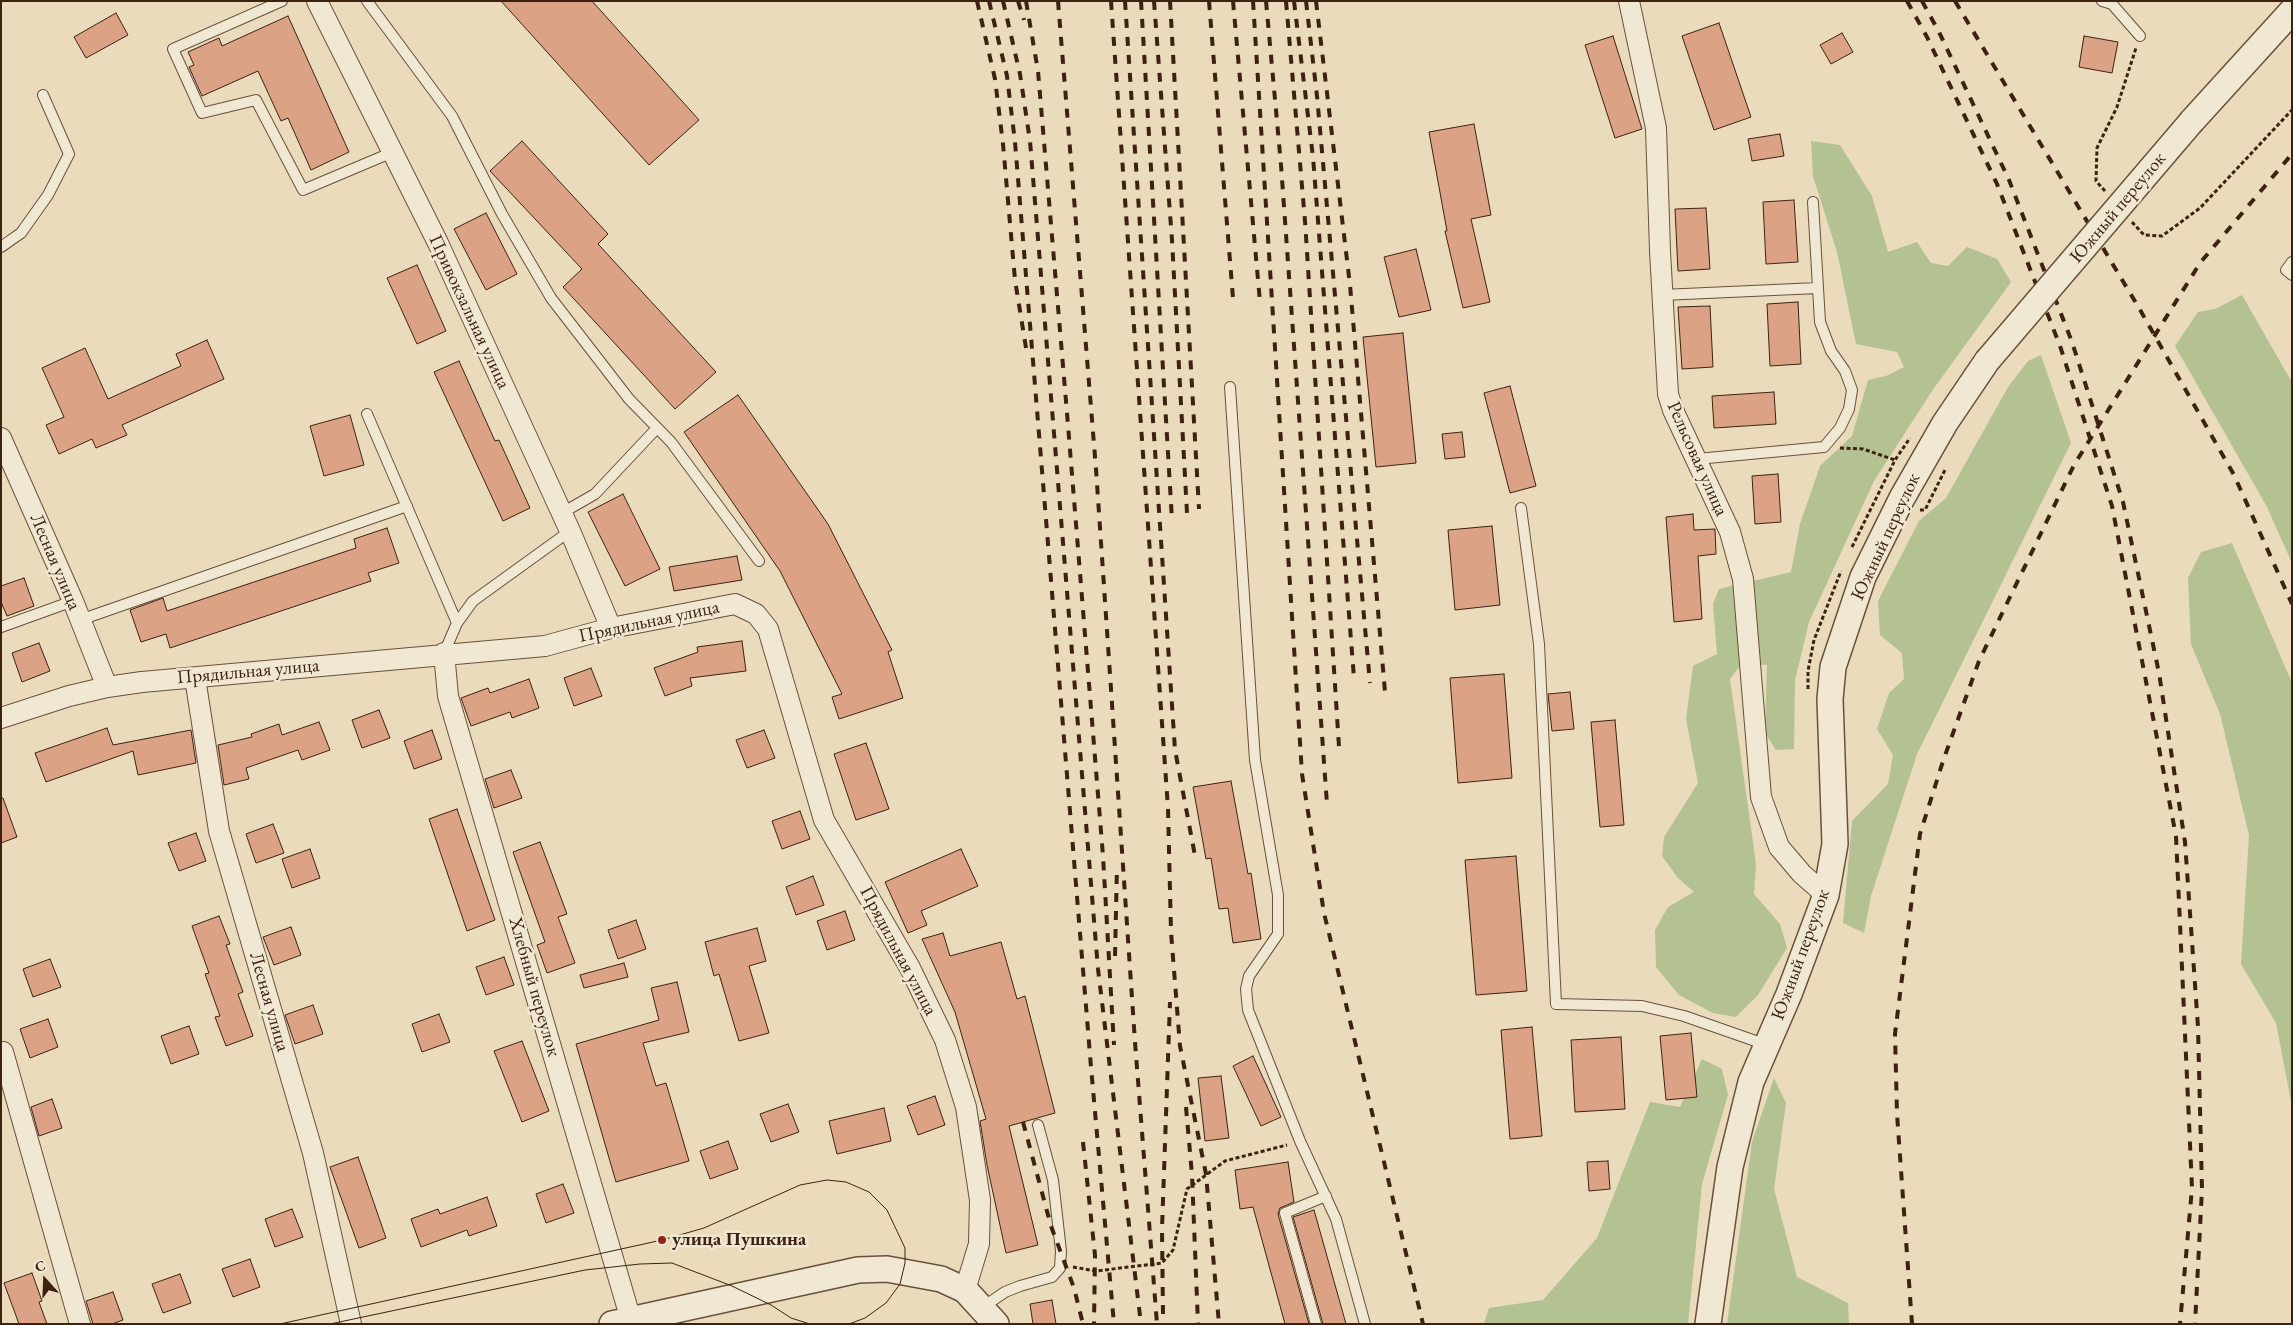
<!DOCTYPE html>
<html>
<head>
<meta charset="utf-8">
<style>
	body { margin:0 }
	#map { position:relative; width:2293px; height:1325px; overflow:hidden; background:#e9dbbb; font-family:"EB Garamond",serif }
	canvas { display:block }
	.frame { position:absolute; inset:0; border:2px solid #3e2211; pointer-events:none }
	.north { position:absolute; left:20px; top:1255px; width:50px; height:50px; -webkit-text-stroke:4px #f1e8d3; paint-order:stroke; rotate:340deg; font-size:14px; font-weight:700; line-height:20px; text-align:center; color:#3e2211 }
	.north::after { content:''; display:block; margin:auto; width:18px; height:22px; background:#3e2211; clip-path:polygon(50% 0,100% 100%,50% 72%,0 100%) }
</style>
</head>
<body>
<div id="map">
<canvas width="2293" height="1325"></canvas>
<div class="frame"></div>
<div class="north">С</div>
</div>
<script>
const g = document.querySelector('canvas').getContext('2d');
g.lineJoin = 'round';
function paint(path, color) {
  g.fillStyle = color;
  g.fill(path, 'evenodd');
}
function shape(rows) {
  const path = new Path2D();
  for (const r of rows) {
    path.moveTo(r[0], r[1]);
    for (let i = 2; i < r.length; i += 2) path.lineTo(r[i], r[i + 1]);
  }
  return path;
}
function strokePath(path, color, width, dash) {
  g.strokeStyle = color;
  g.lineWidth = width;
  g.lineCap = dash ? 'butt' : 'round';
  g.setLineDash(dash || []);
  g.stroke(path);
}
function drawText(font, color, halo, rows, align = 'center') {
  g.font = font + ' "EB Garamond",serif';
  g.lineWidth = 5;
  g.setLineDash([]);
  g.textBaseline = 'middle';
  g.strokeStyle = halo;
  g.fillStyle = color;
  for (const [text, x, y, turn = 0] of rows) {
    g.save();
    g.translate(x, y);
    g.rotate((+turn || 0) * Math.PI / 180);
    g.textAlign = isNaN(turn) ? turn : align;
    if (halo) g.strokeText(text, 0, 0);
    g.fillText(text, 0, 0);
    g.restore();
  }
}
paint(shape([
	[1811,141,1840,145,1872,196,1888,252,1917,242,1931,263,1948,266,1967,247,1997,259,2011,282,1934,388,1874,481,1809,622,1795,680,1794,749,1776,750,1765,733,1767,665,1742,663,1730,679,1756,864,1754,894,1780,924,1787,948,1758,995,1736,1017,1713,1013,1679,995,1656,967,1655,930,1668,907,1694,892,1678,878,1662,856,1664,837,1698,783,1686,719,1693,666,1717,654,1713,604,1719,589,1791,572,1800,524,1820,466,1852,436,1868,380,1886,376,1904,367,1897,352,1856,344,1837,252,1813,176],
	[2242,295,2290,379,2292,378,2292,563,2267,507,2175,346,2198,312,2215,309],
	[2041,355,2071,443,1917,754,1871,896,1864,933,1843,923,1852,821,1888,784,1893,755,1877,729,1889,693,1904,679,1902,653,1880,635,1878,601,1919,521,1946,498,2008,387,2028,361],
	[2232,543,2292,683,2292,1106,2276,1023,2241,964,2249,835,2220,714,2191,644,2188,578,2201,552],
	[1702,1059,1722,1069,1728,1095,1702,1184,1688,1324,1484,1324,1489,1308,1543,1300,1597,1238,1650,1102,1680,1107],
	[1774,1078,1786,1103,1774,1189,1797,1277,1848,1303,1849,1324,1727,1324,1752,1142]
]), '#b4c192');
const building = shape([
	[501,1,592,1,699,120,649,165,501,1],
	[116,13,128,35,86,58,74,37,116,13],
	[288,16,349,152,311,170,288,118,281,121,258,71,202,96,189,67,194,65,188,52,219,38,222,46,288,16],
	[1719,23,1751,117,1714,130,1682,36,1719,23],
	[1842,33,1853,52,1831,64,1820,45,1842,33],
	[1613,36,1642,129,1615,138,1585,45,1613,36],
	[2084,36,2118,42,2112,73,2079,67,2084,36],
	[1474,124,1491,215,1471,219,1490,302,1463,308,1445,231,1447,231,1429,132,1474,124],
	[1780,134,1784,156,1752,161,1748,139,1780,134],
	[522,141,608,234,598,244,716,372,675,409,563,287,582,269,490,171,522,141],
	[1794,200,1798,262,1766,264,1763,202,1794,200],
	[1706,208,1710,269,1678,271,1675,209,1706,208],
	[486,213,517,274,486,290,454,229,486,213],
	[1416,249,1431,310,1399,317,1384,257,1416,249],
	[417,265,446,331,417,344,387,278,417,265],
	[1798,302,1801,364,1770,366,1767,304,1798,302],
	[1710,306,1713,367,1682,369,1678,307,1710,306],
	[1403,333,1416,463,1376,467,1363,337,1403,333],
	[207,340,224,379,122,425,127,435,96,448,92,439,59,454,46,425,64,417,42,368,85,348,108,399,181,366,176,354,207,340],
	[459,361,495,441,499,440,530,508,503,521,434,372,459,361],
	[1510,386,1536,486,1510,493,1484,393,1510,386],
	[1774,392,1776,424,1714,428,1712,396,1774,392],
	[738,395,828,524,892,650,888,652,903,698,839,719,832,697,842,694,780,571,684,432,738,395],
	[350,415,364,465,324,476,310,426,350,415],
	[1462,432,1465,457,1445,459,1442,434,1462,432],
	[1778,474,1781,522,1755,524,1752,476,1778,474],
	[623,494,660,569,625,586,588,512,623,494],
	[1693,514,1694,530,1715,529,1716,554,1698,556,1702,619,1674,622,1666,517,1693,514],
	[1492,526,1500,605,1455,610,1448,530,1492,526],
	[387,528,399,563,368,573,371,581,170,648,166,634,141,642,130,610,163,598,167,611,356,548,354,539,387,528],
	[737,556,742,580,674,591,669,567,737,556],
	[24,578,34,606,7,616,1,602,1,586,24,578],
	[742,641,746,671,690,678,692,686,665,696,654,668,698,652,697,647,742,641],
	[39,643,50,671,22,682,12,653,39,643],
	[591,668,602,696,574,706,564,678,591,668],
	[1504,674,1512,778,1458,783,1450,678,1504,674],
	[529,679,539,708,512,718,510,712,471,726,461,698,488,688,490,693,529,679],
	[1570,692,1574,729,1552,731,1548,694,1570,692],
	[379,710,390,738,362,748,352,720,379,710],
	[1615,720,1624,825,1600,827,1591,722,1615,720],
	[319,722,330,750,302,760,298,750,246,768,249,779,224,785,218,745,252,737,251,734,279,724,282,735,319,722],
	[107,728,113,745,191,730,196,763,138,775,133,751,46,782,35,753,107,728],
	[432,730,442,759,414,769,404,741,432,730],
	[764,730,775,758,747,768,736,740,764,730],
	[866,743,889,809,856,820,834,754,866,743],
	[511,770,522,798,494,808,485,779,511,770],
	[1231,781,1248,874,1251,873,1261,939,1233,943,1228,908,1219,909,1211,858,1206,859,1193,787,1231,781],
	[1,798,3,798,17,837,1,843,1,798],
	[457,809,495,920,467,931,429,819,457,809],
	[800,811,810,839,782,849,772,821,800,811],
	[273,824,284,853,256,863,246,834,273,824],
	[196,833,206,861,179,871,168,843,196,833],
	[540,842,567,914,558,917,575,963,547,973,537,945,545,942,513,852,540,842],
	[310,849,320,878,292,888,282,859,310,849],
	[961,849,978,886,921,911,927,925,908,933,885,882,961,849],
	[1516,856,1527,991,1476,995,1465,860,1516,856],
	[813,876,824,905,796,915,786,887,813,876],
	[845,911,855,940,827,950,817,921,845,911],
	[219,916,230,944,226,945,243,992,238,994,253,1036,226,1046,215,1017,220,1016,205,974,209,973,192,926,219,916],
	[636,920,646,949,618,959,608,930,636,920],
	[291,927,301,955,274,965,263,937,291,927],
	[757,928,766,961,749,966,769,1033,739,1041,719,974,714,976,705,942,757,928],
	[943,933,950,956,1001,942,1017,999,1025,996,1055,1113,1009,1126,1038,1245,1006,1253,987,1165,980,1121,986,1119,955,1012,922,939,943,933],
	[504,957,514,985,486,995,476,967,504,957],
	[50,959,61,987,33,997,23,969,50,959],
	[624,963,628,977,584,988,580,975,624,963],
	[677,982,689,1032,643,1043,656,1086,666,1083,689,1161,616,1182,576,1044,659,1020,651,988,677,982],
	[313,1005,323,1034,295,1044,285,1015,313,1005],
	[439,1014,450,1042,422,1052,412,1024,439,1014],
	[48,1019,58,1047,30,1058,20,1029,48,1019],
	[189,1026,199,1054,171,1064,161,1036,189,1026],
	[1532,1027,1542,1136,1510,1139,1501,1030,1532,1027],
	[1691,1033,1697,1097,1666,1100,1660,1036,1691,1033],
	[1621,1037,1625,1109,1575,1112,1571,1040,1621,1037],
	[522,1041,549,1111,522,1122,494,1051,522,1041],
	[1253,1056,1281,1117,1261,1126,1233,1066,1253,1056],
	[1221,1076,1229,1138,1205,1141,1198,1078,1221,1076],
	[935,1096,945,1125,918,1135,907,1106,935,1096],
	[52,1099,62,1128,39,1136,31,1107,52,1099],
	[788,1104,799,1132,771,1142,760,1114,788,1104],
	[884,1108,891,1141,837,1154,829,1121,884,1108],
	[728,1141,738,1169,710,1179,700,1151,728,1141],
	[358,1157,386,1238,359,1248,330,1167,358,1157],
	[1608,1161,1610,1189,1589,1191,1587,1162,1608,1161],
	[1288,1162,1294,1202,1280,1208,1278,1214,1309,1324,1285,1324,1253,1207,1240,1209,1235,1170,1288,1162],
	[563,1184,574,1213,546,1223,536,1194,563,1184],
	[487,1197,497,1226,469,1236,467,1230,421,1247,411,1219,438,1209,440,1214,487,1197],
	[292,1209,303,1237,275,1247,265,1219,292,1209],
	[1314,1210,1346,1324,1323,1324,1293,1217,1314,1210],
	[250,1259,260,1287,233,1297,222,1269,250,1259],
	[32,1273,42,1301,39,1302,47,1324,19,1324,4,1283,32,1273],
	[180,1274,191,1303,163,1313,152,1284,180,1274],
	[113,1292,123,1320,112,1324,93,1324,86,1301,113,1292],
	[1052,1300,1056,1324,1033,1324,1030,1304,1052,1300]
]);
paint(building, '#dba285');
strokePath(building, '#3e2211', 1);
const service = shape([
	[282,1,173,49,202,113,256,100,303,190,393,152],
	[367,1,452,116,502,214,551,298,629,399,671,442,759,561],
	[2102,1,2112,4,2140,36],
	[1,247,21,233,48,195,69,154,43,95],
	[2292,262,2286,270,2292,275],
	[1662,295,1818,288],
	[1230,387,1255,760,1278,895,1278,934,1249,976,1246,989,1248,1010,1300,1141,1336,1219,1365,1324],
	[367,414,457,623],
	[1697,459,1824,447,1840,428,1849,409,1852,390,1845,371,1831,351,1820,322,1813,202],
	[1521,508,1539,644,1556,1004,1642,1006,1684,1016,1767,1045],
	[562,513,595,494,657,428],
	[80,620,407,506],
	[1,627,73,601],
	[444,653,457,623,473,601,570,531],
	[983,1307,1005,1292,1020,1286,1052,1277,1060,1268,1061,1251,1053,1180,1038,1125],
	[1316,1324,1285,1213,1326,1196]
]);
const minor = shape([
	[317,1,438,243,570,531,611,628],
	[1629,1,1656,128,1660,251,1668,394,1673,410,1730,532,1743,579,1761,797,1779,847,1802,874,1826,895],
	[1,438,73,601,107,687],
	[444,653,448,696,631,1320],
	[195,678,219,831,313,1153,351,1324],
	[1,718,69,696,107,687,142,682,545,646,611,628,735,604,756,614,768,629,824,820,910,968,945,1040,966,1107,980,1200,979,1244,965,1290],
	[3,1052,80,1324]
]);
const tertiary = shape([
	[2192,121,2292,11],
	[612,1324,858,1270,887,1269,941,1279,965,1290,996,1324],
	[1708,1324,1730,1167,1751,1082,1789,994,1826,895,1835,844,1830,699,1833,667,1863,577,1902,498,1945,423,1987,361]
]);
strokePath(service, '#69503c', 12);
strokePath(minor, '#69503c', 22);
strokePath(tertiary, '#69503c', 28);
strokePath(shape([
	[2105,191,2096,181,2097,148,2117,107,2136,48],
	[2132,222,2144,235,2162,236,2200,208,2292,110],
	[1840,448,1863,449,1895,460],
	[1920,510,1925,510,1945,470],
	[1852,547,1895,460,1910,438],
	[1808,689,1808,671,1814,640,1841,571],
	[1073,1267,1096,1271,1162,1263,1173,1250,1187,1189,1225,1161,1287,1145]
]), '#3e2211', 3, [4, 2.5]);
strokePath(service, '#f1e8d3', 10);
strokePath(minor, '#f1e8d3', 20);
strokePath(tertiary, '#f1e8d3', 25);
strokePath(shape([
	[280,1324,662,1240,704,1228,800,1185,827,1180,846,1182,869,1192,887,1210,905,1248,905,1263,900,1284,886,1303,865,1318,849,1324],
	[330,1324,585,1270,640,1264,672,1263,732,1286,771,1305,791,1318,810,1324]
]), '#3e2211', 1);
strokePath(shape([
	[977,1,995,79,1003,144,1015,280,1027,354],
	[989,1,1007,76,1015,142,1091,1067,1114,1324],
	[1003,1,1020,74,1030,141,1098,969,1141,1324],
	[1018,1,1024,20],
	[1026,1,1038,71,1067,413,1103,856,1114,1045],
	[1058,1,1096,469,1135,1042,1157,1324],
	[1111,1,1168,808,1171,932,1180,1046,1206,1174,1219,1324],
	[1125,1,1175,750,1196,861],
	[1141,1,1172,520],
	[1154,1,1172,240,1187,513],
	[1170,1,1199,509],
	[1209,1,1233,298],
	[1233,1,1260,302],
	[1253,1,1302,774,1324,913,1423,1324],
	[1266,1,1281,165,1327,804],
	[1286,1,1305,221,1339,747],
	[1294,1,1313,157,1354,678],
	[1306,1,1317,96,1370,683],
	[1316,1,1350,285,1385,692],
	[1907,1,1927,37,1997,184,2060,346,2112,506,2176,836,2192,1188,2180,1324],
	[1922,1,1939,32,2009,180,2072,342,2123,502,2159,673,2185,842,2198,1027,2202,1189,2195,1324],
	[1955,1,2139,308,2234,475,2292,604],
	[1115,956,1117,866],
	[1186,1107,1192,1175,1198,1324],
	[1023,1122,1051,1226,1074,1288,1083,1324],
	[1083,1142,1095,1255,1094,1324],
	[1163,1314,1162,1229,1170,1002],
	[1912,1324,1897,1114,1895,1034,1920,834,1943,761,1979,661,2074,465,2200,263,2292,154]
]), '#3e2211', 4, [9, 9]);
const tertiaryBridge = shape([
	[1987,361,2192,121]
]);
strokePath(tertiaryBridge, '#69503c', 28, []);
strokePath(tertiaryBridge, '#f1e8d3', 25);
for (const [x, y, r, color] of [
	[662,1240,5,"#8f2418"]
]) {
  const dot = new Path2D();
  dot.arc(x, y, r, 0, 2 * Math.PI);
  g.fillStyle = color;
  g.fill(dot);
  strokePath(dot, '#f1e8d3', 2);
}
drawText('19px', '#3e2211', '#f1e8d3', [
	["Южный переулок",2118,208,-50],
	["Привокзальная улица",469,312,65],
	["Рельсовая улица",1697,459,66],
	["Южный переулок",1886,537,-65],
	["Лесная улица",55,562,67],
	["Прядильная улица",649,622,-12],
	["Прядильная улица",248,672,-5],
	["Прядильная улица",898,951,62],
	["Южный переулок",1801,955,-70],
	["Хлебный переулок",534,987,74],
	["Лесная улица",269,1002,74]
]);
drawText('bold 19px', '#3e2211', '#f1e8d3', [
	["улица Пушкина",672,1240]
], 'left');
</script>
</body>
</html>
